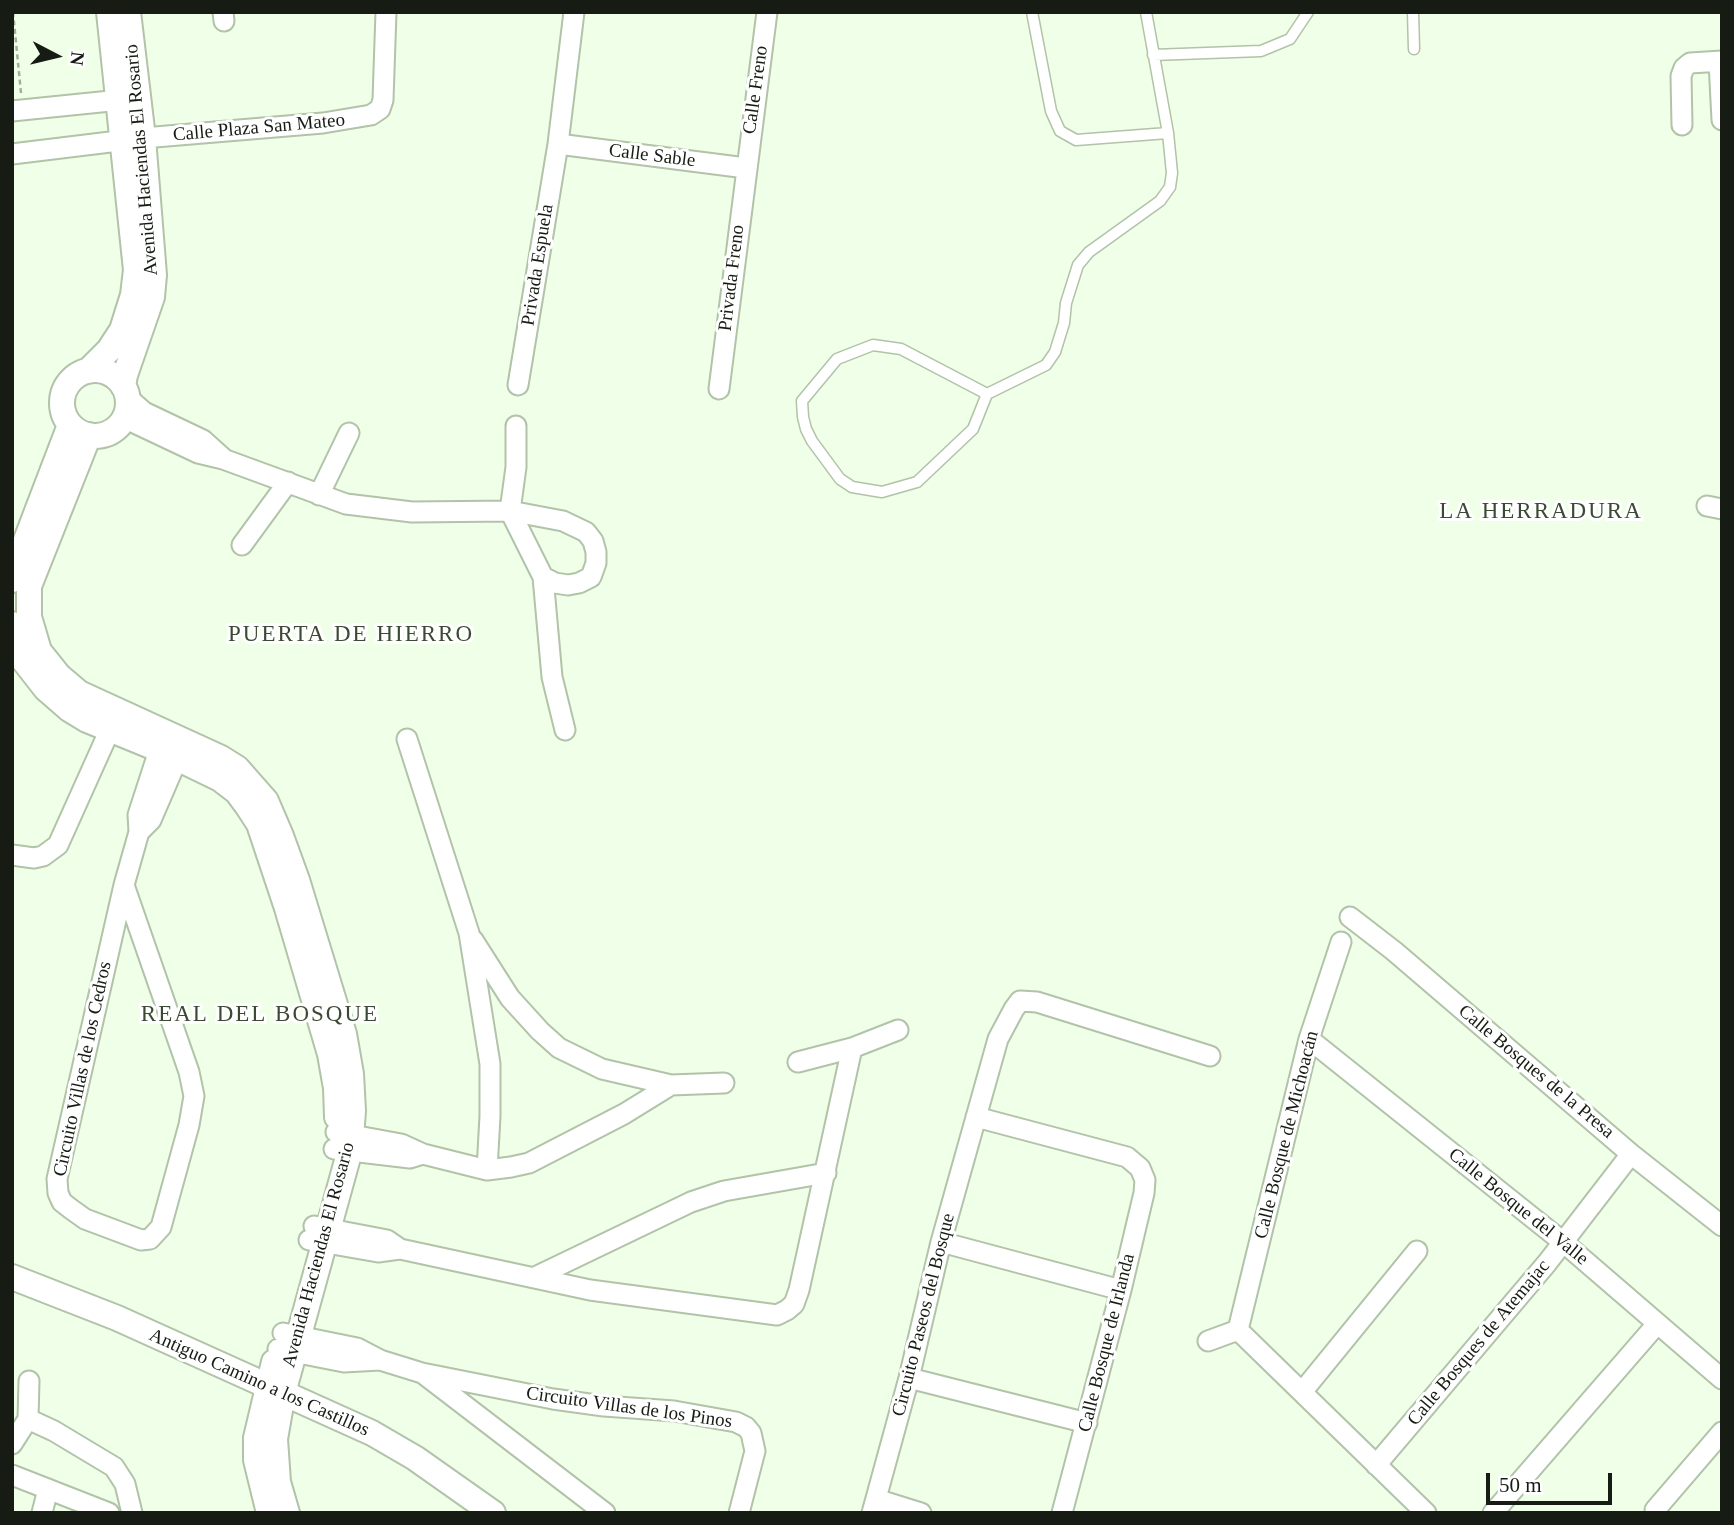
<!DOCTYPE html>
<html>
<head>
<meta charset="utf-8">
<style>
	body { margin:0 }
	#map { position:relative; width:1734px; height:1525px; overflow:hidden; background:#f0ffe8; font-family:"Times New Roman",serif }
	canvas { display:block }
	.frame { position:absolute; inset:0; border:14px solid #161c13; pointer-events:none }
	.north { position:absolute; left:21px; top:21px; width:70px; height:70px; -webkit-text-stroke:5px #fff; paint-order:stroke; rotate:97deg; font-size:19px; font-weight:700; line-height:28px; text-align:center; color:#161c13 }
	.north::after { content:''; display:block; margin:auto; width:24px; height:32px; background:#161c13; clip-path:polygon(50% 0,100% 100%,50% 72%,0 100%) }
	.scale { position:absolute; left:1486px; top:1473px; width:126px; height:32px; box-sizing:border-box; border:4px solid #161c13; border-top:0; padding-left:9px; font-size:21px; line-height:24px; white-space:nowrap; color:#161c13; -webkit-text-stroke:5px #fff; paint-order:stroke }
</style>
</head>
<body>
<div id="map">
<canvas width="1734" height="1525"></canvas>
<div class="frame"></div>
<div class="north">N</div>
<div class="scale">50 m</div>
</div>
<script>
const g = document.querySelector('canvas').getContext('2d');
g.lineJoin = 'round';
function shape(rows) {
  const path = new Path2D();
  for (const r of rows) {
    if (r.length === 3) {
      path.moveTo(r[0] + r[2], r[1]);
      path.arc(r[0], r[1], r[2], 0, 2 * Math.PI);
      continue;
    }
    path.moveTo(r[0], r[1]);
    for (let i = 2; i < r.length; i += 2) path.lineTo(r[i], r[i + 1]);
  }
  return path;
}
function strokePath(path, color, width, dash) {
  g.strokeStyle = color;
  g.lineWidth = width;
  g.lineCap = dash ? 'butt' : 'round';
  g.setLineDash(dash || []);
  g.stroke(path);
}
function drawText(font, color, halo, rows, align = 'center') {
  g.font = font + ' "Times New Roman",serif';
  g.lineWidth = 6;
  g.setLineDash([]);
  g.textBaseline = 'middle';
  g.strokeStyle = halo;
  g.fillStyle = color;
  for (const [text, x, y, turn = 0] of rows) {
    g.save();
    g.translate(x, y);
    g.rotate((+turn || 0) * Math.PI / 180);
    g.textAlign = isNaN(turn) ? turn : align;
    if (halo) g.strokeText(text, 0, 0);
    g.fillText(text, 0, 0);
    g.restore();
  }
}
const service = shape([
	[1032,12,1051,111,1060,131,1076,140,1168,133],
	[1413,12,1414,49],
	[1153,55,1261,51,1290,39,1308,12],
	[987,394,901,349,873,345,837,359,802,401,803,417,806,429,812,441,840,479,852,487,882,492,917,482,973,429,987,394,1046,365,1055,352,1064,323,1066,303,1078,265,1089,252,1160,201,1170,187,1172,173,1168,133,1146,12]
]);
const minor = shape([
	[223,12,224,21],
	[1719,62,1722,120],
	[12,111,130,99],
	[1682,125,1681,76,1684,68,1690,63,1722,61],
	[558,144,746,168],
	[12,154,143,138,323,123,371,115,380,109,383,100,386,12],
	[518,385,558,144,574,12],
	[719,389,767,12],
	[128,398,144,412,203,440,223,458],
	[124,418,198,453,223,459,346,504,412,512,510,511,563,521,586,532,593,541,596,552,596,563,591,577,579,583,568,585,555,583,543,577,510,511,516,467,516,426],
	[319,495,349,433],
	[1707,506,1722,509],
	[242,545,288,482],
	[543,577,552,677,565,730],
	[407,739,469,933,490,1064,490,1116,487,1170],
	[139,832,151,820,183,746],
	[12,855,34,858,43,856,58,845,116,716],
	[124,885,189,1072,194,1096,189,1125,161,1227,150,1239,141,1240,85,1219,71,1209,62,1202,58,1193,57,1179,124,885,139,832,138,815,163,738],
	[1350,917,1394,951,1631,1154,1722,1226],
	[473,940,510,998,540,1031,559,1048,602,1069,671,1085,724,1083],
	[1309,1039,1563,1242,1722,1379],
	[798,1062,852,1048,898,1030],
	[976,1117,1127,1157,1140,1168,1145,1180,1144,1193,1121,1290,1062,1513],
	[336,1132,401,1144,423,1154,487,1170,511,1167,529,1163,624,1114,671,1085],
	[334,1149,410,1158,423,1154],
	[314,1226,387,1240,400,1249,590,1290,777,1315,787,1310,794,1304,799,1290,852,1048],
	[309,1240,378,1252,400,1249],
	[941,1242,1121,1290],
	[535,1277,691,1202,724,1191,826,1173],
	[1238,1330,1309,1039,1341,942],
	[1238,1330,1426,1513],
	[283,1333,357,1348,380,1360,422,1373,553,1399,604,1406,674,1411,736,1422,746,1427,751,1433,755,1451,739,1513],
	[1208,1341,1238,1330],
	[278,1349,344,1362,380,1360],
	[425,1375,605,1513],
	[909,1378,1087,1423],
	[1302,1392,1417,1251],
	[28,1419,54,1431,114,1467,125,1484,132,1513],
	[28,1419,29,1381],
	[12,1444,28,1419],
	[1376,1465,1547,1263,1631,1154],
	[12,1475,109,1513],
	[876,1499,921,1513],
	[1655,1510,1722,1432],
	[42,1513,48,1489],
	[872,1513,909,1378,941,1242,998,1039,1014,1009,1020,1001,1037,1002,1210,1056],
	[1493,1513,1657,1324]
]);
const tertiary = shape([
	[95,403,33],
	[88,371,109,350,122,330,133,295,136,270,109,12],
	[123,386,125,375,152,297,154,275,143,138,128,12],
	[89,435,29,586,29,617,39,651,59,676,79,693,221,758,237,768,266,801,281,836,297,880,344,1034,351,1074,353,1111,350,1150,283,1393,275,1439,278,1482,287,1513],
	[12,580,18,561,70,425],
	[12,624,21,657,46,689,69,709,87,720,158,749,220,779,237,792,248,807,259,824,287,908,330,1054,336,1088,337,1117],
	[12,1277,117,1318,372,1433,415,1458,493,1513],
	[269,1513,256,1460,256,1438,274,1362]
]);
strokePath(service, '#b1c3a8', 13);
strokePath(minor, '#b1c3a8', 23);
strokePath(tertiary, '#b1c3a8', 28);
strokePath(shape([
	[13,12,21,93]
]), '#a3ae9c', 2.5, [5, 3.5]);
strokePath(service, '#fff', 10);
strokePath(minor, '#fff', 19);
strokePath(tertiary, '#fff', 24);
drawText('19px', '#161c13', '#fff', [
	["Calle Freno",756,90,-82],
	["Calle Plaza San Mateo",259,128,-5],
	["Calle Sable",652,156,7],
	["Avenida Haciendas El Rosario",142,160,-95],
	["Privada Espuela",538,265,-81],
	["Privada Freno",732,278,-83],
	["Circuito Villas de los Cedros",83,1069,-78],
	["Calle Bosques de la Presa",1536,1072,40],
	["Calle Bosque de Michoacán",1287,1135,-76],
	["Calle Bosque del Valle",1518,1207,39],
	["Avenida Haciendas El Rosario",319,1255,-75],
	["Circuito Paseos del Bosque",924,1315,-76],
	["Calle Bosque de Irlanda",1107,1343,-76],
	["Calle Bosques de Atemajac",1479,1343,-50],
	["Antiguo Camino a los Castillos",259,1383,24],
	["Circuito Villas de los Pinos",629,1408,8]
]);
g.letterSpacing = '2px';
drawText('23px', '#3b4a33', '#fff', [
	["LA HERRADURA",1541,512],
	["PUERTA DE HIERRO",351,635],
	["REAL DEL BOSQUE",260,1015]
]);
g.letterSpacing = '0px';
</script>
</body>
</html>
